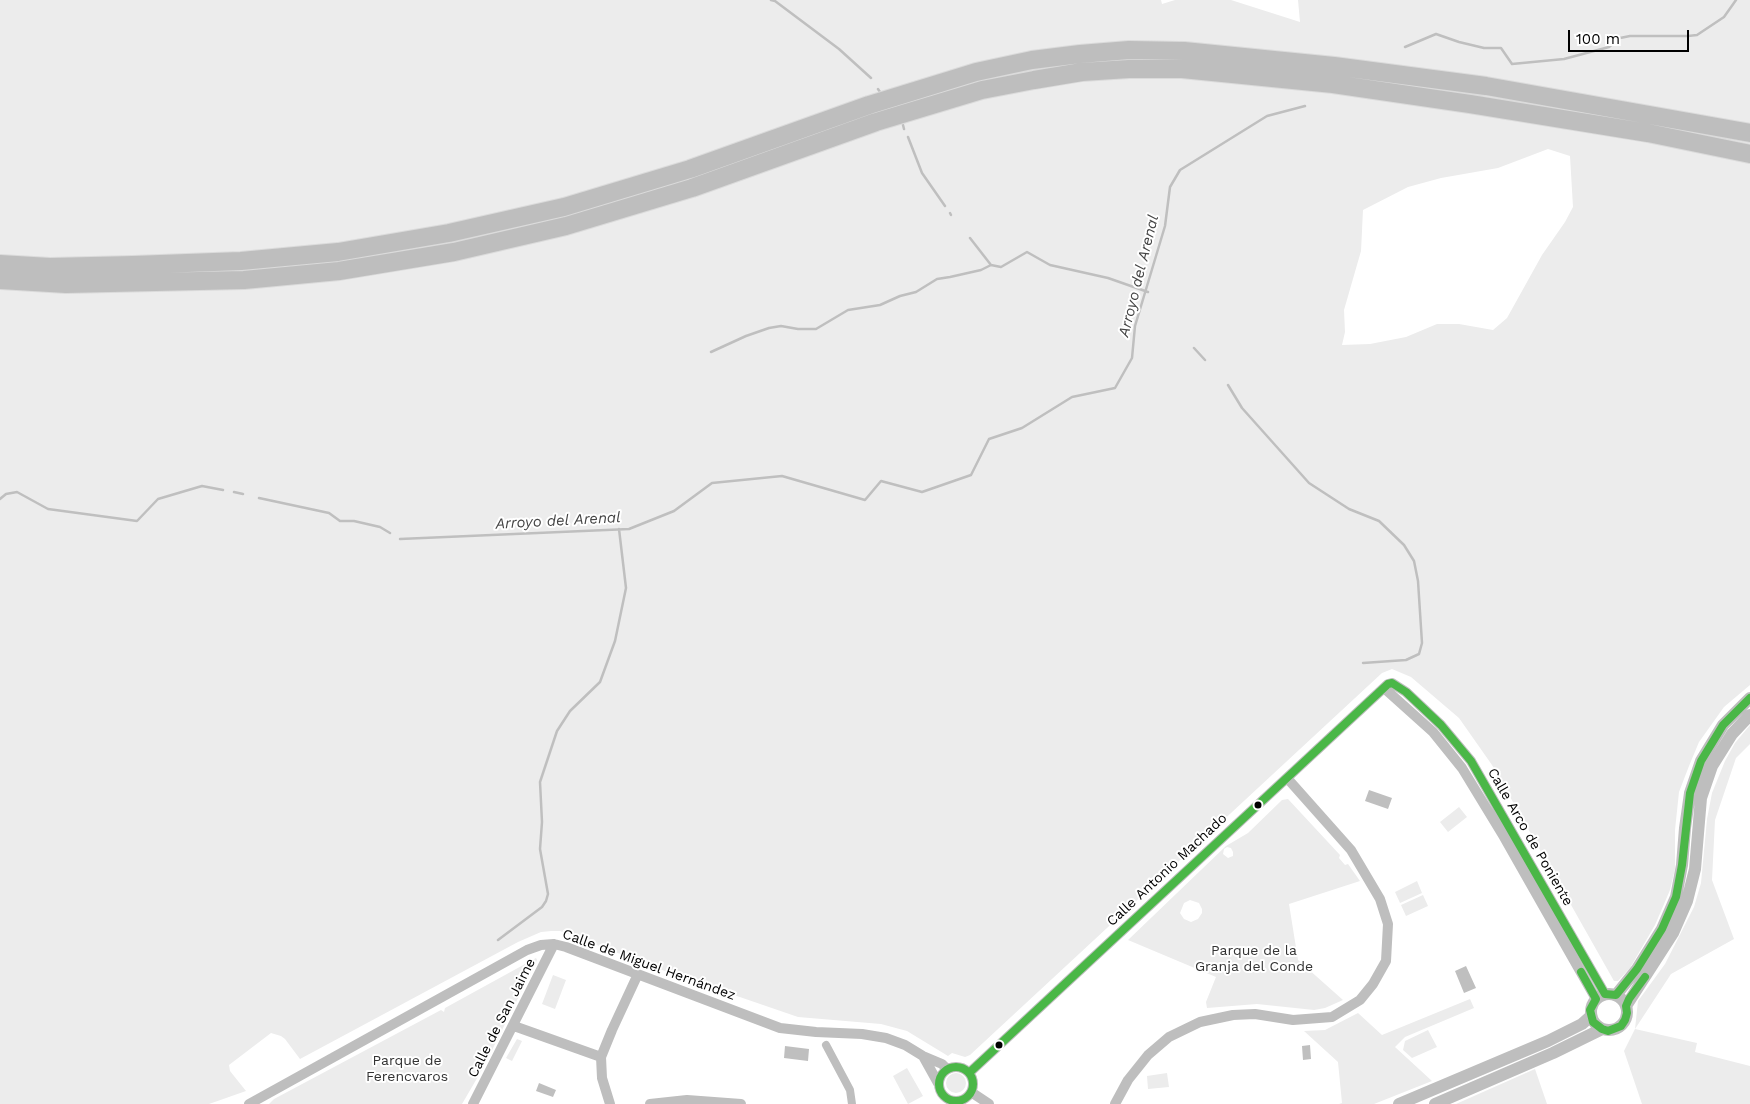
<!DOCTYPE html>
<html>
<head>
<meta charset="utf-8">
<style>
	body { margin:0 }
	#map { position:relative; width:1750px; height:1104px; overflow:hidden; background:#fff; font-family:"Work Sans",sans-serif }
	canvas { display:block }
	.scale { position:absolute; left:1568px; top:30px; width:121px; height:22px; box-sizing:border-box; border:2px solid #000; border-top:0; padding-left:6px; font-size:15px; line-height:18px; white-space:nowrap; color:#000; -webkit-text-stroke:4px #fff; paint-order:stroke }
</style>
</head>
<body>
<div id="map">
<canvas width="1750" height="1104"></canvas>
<div class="scale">100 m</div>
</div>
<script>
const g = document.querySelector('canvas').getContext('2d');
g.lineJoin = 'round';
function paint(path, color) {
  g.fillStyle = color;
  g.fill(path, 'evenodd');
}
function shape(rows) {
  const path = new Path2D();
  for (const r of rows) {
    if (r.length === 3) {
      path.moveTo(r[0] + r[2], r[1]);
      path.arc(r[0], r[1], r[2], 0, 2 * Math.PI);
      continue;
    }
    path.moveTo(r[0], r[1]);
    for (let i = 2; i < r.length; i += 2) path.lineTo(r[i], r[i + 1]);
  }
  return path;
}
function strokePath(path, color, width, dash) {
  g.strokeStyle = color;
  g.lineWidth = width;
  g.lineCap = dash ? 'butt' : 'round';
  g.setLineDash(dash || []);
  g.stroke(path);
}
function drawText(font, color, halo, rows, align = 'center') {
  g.font = font + ' "Work Sans",sans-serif';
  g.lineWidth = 4;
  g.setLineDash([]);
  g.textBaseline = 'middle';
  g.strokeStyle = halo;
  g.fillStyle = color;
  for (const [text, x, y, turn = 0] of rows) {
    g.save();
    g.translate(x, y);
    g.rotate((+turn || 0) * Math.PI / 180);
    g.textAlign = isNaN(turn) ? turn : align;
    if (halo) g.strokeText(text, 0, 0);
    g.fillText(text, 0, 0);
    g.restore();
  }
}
paint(shape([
	[0,0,1161,0,1162,4,1175,0,1231,0,1300,22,1298,0,1750,0,1750,685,1724,707,1699,742,1689,766,1679,792,1675,830,1675,869,1670,890,1655,925,1630,968,1618,981,1614,981,1492,765,1459,718,1411,677,1392,669,1382,673,970,1055,965,1057,952,1053,948,1056,907,1031,881,1024,798,1017,670,973,560,931,551,931,541,932,518,942,300,1059,285,1039,281,1036,271,1033,229,1065,230,1071,246,1091,209,1104,0,1104],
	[1548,149,1570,156,1573,207,1565,222,1542,255,1507,318,1493,330,1459,324,1437,324,1406,337,1370,344,1342,345,1345,332,1344,310,1361,251,1363,210,1408,187,1441,178,1498,168],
	[1750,725,1750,744,1736,758,1715,820,1712,880,1734,939,1671,974,1635,1029,1697,1043,1695,1052,1750,1066,1750,1104,1642,1104,1624,1051,1635,1029,1638,1001,1665,964,1694,907,1701,883,1707,819,1712,793,1725,761,1735,743],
	[1288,799,1340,855,1339,858,1345,865,1348,864,1360,881,1289,904,1298,960,1343,1000,1325,1008,1314,1010,1257,1004,1207,1008,1206,1002,1216,977,1128,940,1226,846,1248,833,1282,800],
	[1227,847,1231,848,1233,852,1233,856,1228,858,1223,854,1224,849],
	[1190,900,1199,903,1202,909,1202,913,1198,919,1191,922,1184,919,1180,913,1184,903],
	[1459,807,1467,817,1448,832,1440,822],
	[1417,881,1422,893,1400,903,1395,892],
	[1423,895,1428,906,1406,916,1401,905],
	[536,958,537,960,483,1068,462,1104,269,1104,274,1099,441,1010,444,1012,445,1008],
	[553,975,566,980,555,1009,542,1004],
	[1470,999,1474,1008,1405,1037,1395,1047,1432,1081,1374,1104,1339,1104,1342,1103,1338,1062,1304,1031,1325,1030,1358,1013,1382,1035],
	[1428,1030,1437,1047,1412,1058,1403,1050,1405,1041],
	[517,1039,522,1041,512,1061,506,1058],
	[907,1068,923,1096,908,1104,893,1076],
	[1535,1069,1547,1104,1456,1104,1474,1096],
	[956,1083,10],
	[1167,1073,1169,1087,1148,1089,1147,1076]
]), '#ececec');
paint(shape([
	[1369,790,1392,798,1388,809,1365,801],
	[1466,966,1476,988,1464,993,1455,971],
	[1310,1045,1311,1059,1303,1060,1302,1046],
	[785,1046,809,1049,808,1061,784,1058],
	[539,1083,556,1090,553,1097,536,1091]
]), '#bfbfbf');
strokePath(shape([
	[771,0,775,1,839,49,871,78],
	[1405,47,1436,34,1459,42,1484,48,1501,48,1512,64,1564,59,1609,47,1620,38,1630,36,1688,36,1697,35,1724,17,1736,0],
	[878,89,880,92],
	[903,125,904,129],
	[908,137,922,173,945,206],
	[950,213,951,215],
	[970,238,991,265,1001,267,1027,252,1050,265,1108,278,1148,292],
	[1194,348,1205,360],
	[711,352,746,336,769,328,781,326,798,329,816,329,848,310,880,305,900,296,916,292,937,279,950,277,981,270,991,265],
	[1228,385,1242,408,1309,483,1349,509,1379,521,1404,545,1414,561,1418,581,1422,643,1419,654,1406,660,1363,663],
	[234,492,243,494],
	[259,498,329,513,340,521,354,521,380,527,390,533],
	[0,499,6,494,17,492,48,509,137,521,158,499,202,486,223,490],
	[400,539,629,529,674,511,712,483,782,476,865,500,881,481,922,492,971,475,989,439,1022,428,1072,397,1115,388,1132,358,1135,326,1165,226,1170,187,1180,170,1267,116,1305,106],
	[498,940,542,907,546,901,548,894,540,849,542,822,540,782,557,731,570,711,600,682,615,641,626,588,619,529]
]), '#bfbfbf', 2.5);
const motorway = shape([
	[0,264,50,267,133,265,241,261,338,252,449,233,564,207,690,169,869,105,976,72,1032,60,1080,54,1129,50,1184,51,1334,66,1486,86,1750,133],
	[0,280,66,284,244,280,339,271,454,252,566,226,692,188,876,122,982,90,1034,80,1082,72,1129,69,1182,69,1333,84,1470,104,1648,133,1750,154]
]);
strokePath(motorway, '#dbdbdb', 20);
strokePath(shape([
	[826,1045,850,1090,852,1104]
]), '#bebebe', 8);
strokePath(shape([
	[1384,688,1433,732,1462,768,1504,837,1596,999],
	[514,1026,601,1057],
	[923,1056,938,1083],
	[956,1084,17],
	[969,1073,1388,684,1392,683,1406,692,1441,725,1471,761,1605,994],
	[971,1092,989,1104],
	[249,1104,527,950,541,945,554,944,566,947,780,1028,816,1032,862,1034,886,1038,905,1045,923,1056,942,1064,947,1069],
	[473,1104,554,944],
	[610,1104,602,1078,601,1057,612,1030,638,974],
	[650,1104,687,1100,741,1104],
	[1115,1104,1128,1080,1148,1055,1169,1037,1200,1022,1233,1015,1255,1014,1293,1020,1332,1017,1360,1000,1373,984,1386,961,1388,924,1380,899,1351,850,1287,778]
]), '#bebebe', 10);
strokePath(shape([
	[1609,1012,18],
	[1616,995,1637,969,1662,929,1676,897,1682,865,1685,828,1690,793,1701,761,1723,725,1750,698],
	[1626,1006,1673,933,1687,901,1695,869,1701,798,1712,766,1732,734,1750,715],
	[1399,1104,1548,1041,1582,1024,1591,1016],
	[1435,1104,1553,1053,1602,1029]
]), '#bebebe', 12);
strokePath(motorway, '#bebebe', 18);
strokePath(shape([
	[1581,972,1596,999,1590,1010,1593,1022,1602,1029,1608,1031,1621,1026,1625,1020,1627,1013,1626,1006,1629,999,1645,977],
	[956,1084,17],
	[969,1073,1388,684,1392,683,1406,692,1441,725,1471,761,1605,994,1616,995,1637,969,1662,929,1676,897,1682,865,1690,793,1701,761,1723,725,1750,698]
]), '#4ab747', 8);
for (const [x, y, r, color] of [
	[1258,805,4.5,"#000"],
	[999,1045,4.5,"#000"]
]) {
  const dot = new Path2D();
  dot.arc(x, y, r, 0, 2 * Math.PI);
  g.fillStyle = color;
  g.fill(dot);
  strokePath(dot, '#fff', 2);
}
drawText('14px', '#000', '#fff', [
	["Calle Arco de Poniente",1530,837,60],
	["Calle Antonio Machado",1167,870,-43],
	["Calle de Miguel Hernández",649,965,20],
	["Calle de San Jaime",502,1018,-63]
]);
drawText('14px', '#333', '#fff', [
	["Parque de la",1254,951],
	["Granja del Conde",1254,967],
	["Parque de",407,1061],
	["Ferencvaros",407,1077]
]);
drawText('italic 15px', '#444', '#fff', [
	["Arroyo del Arenal",1139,276,-76],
	["Arroyo del Arenal",558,521,-3]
]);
</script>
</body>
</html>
